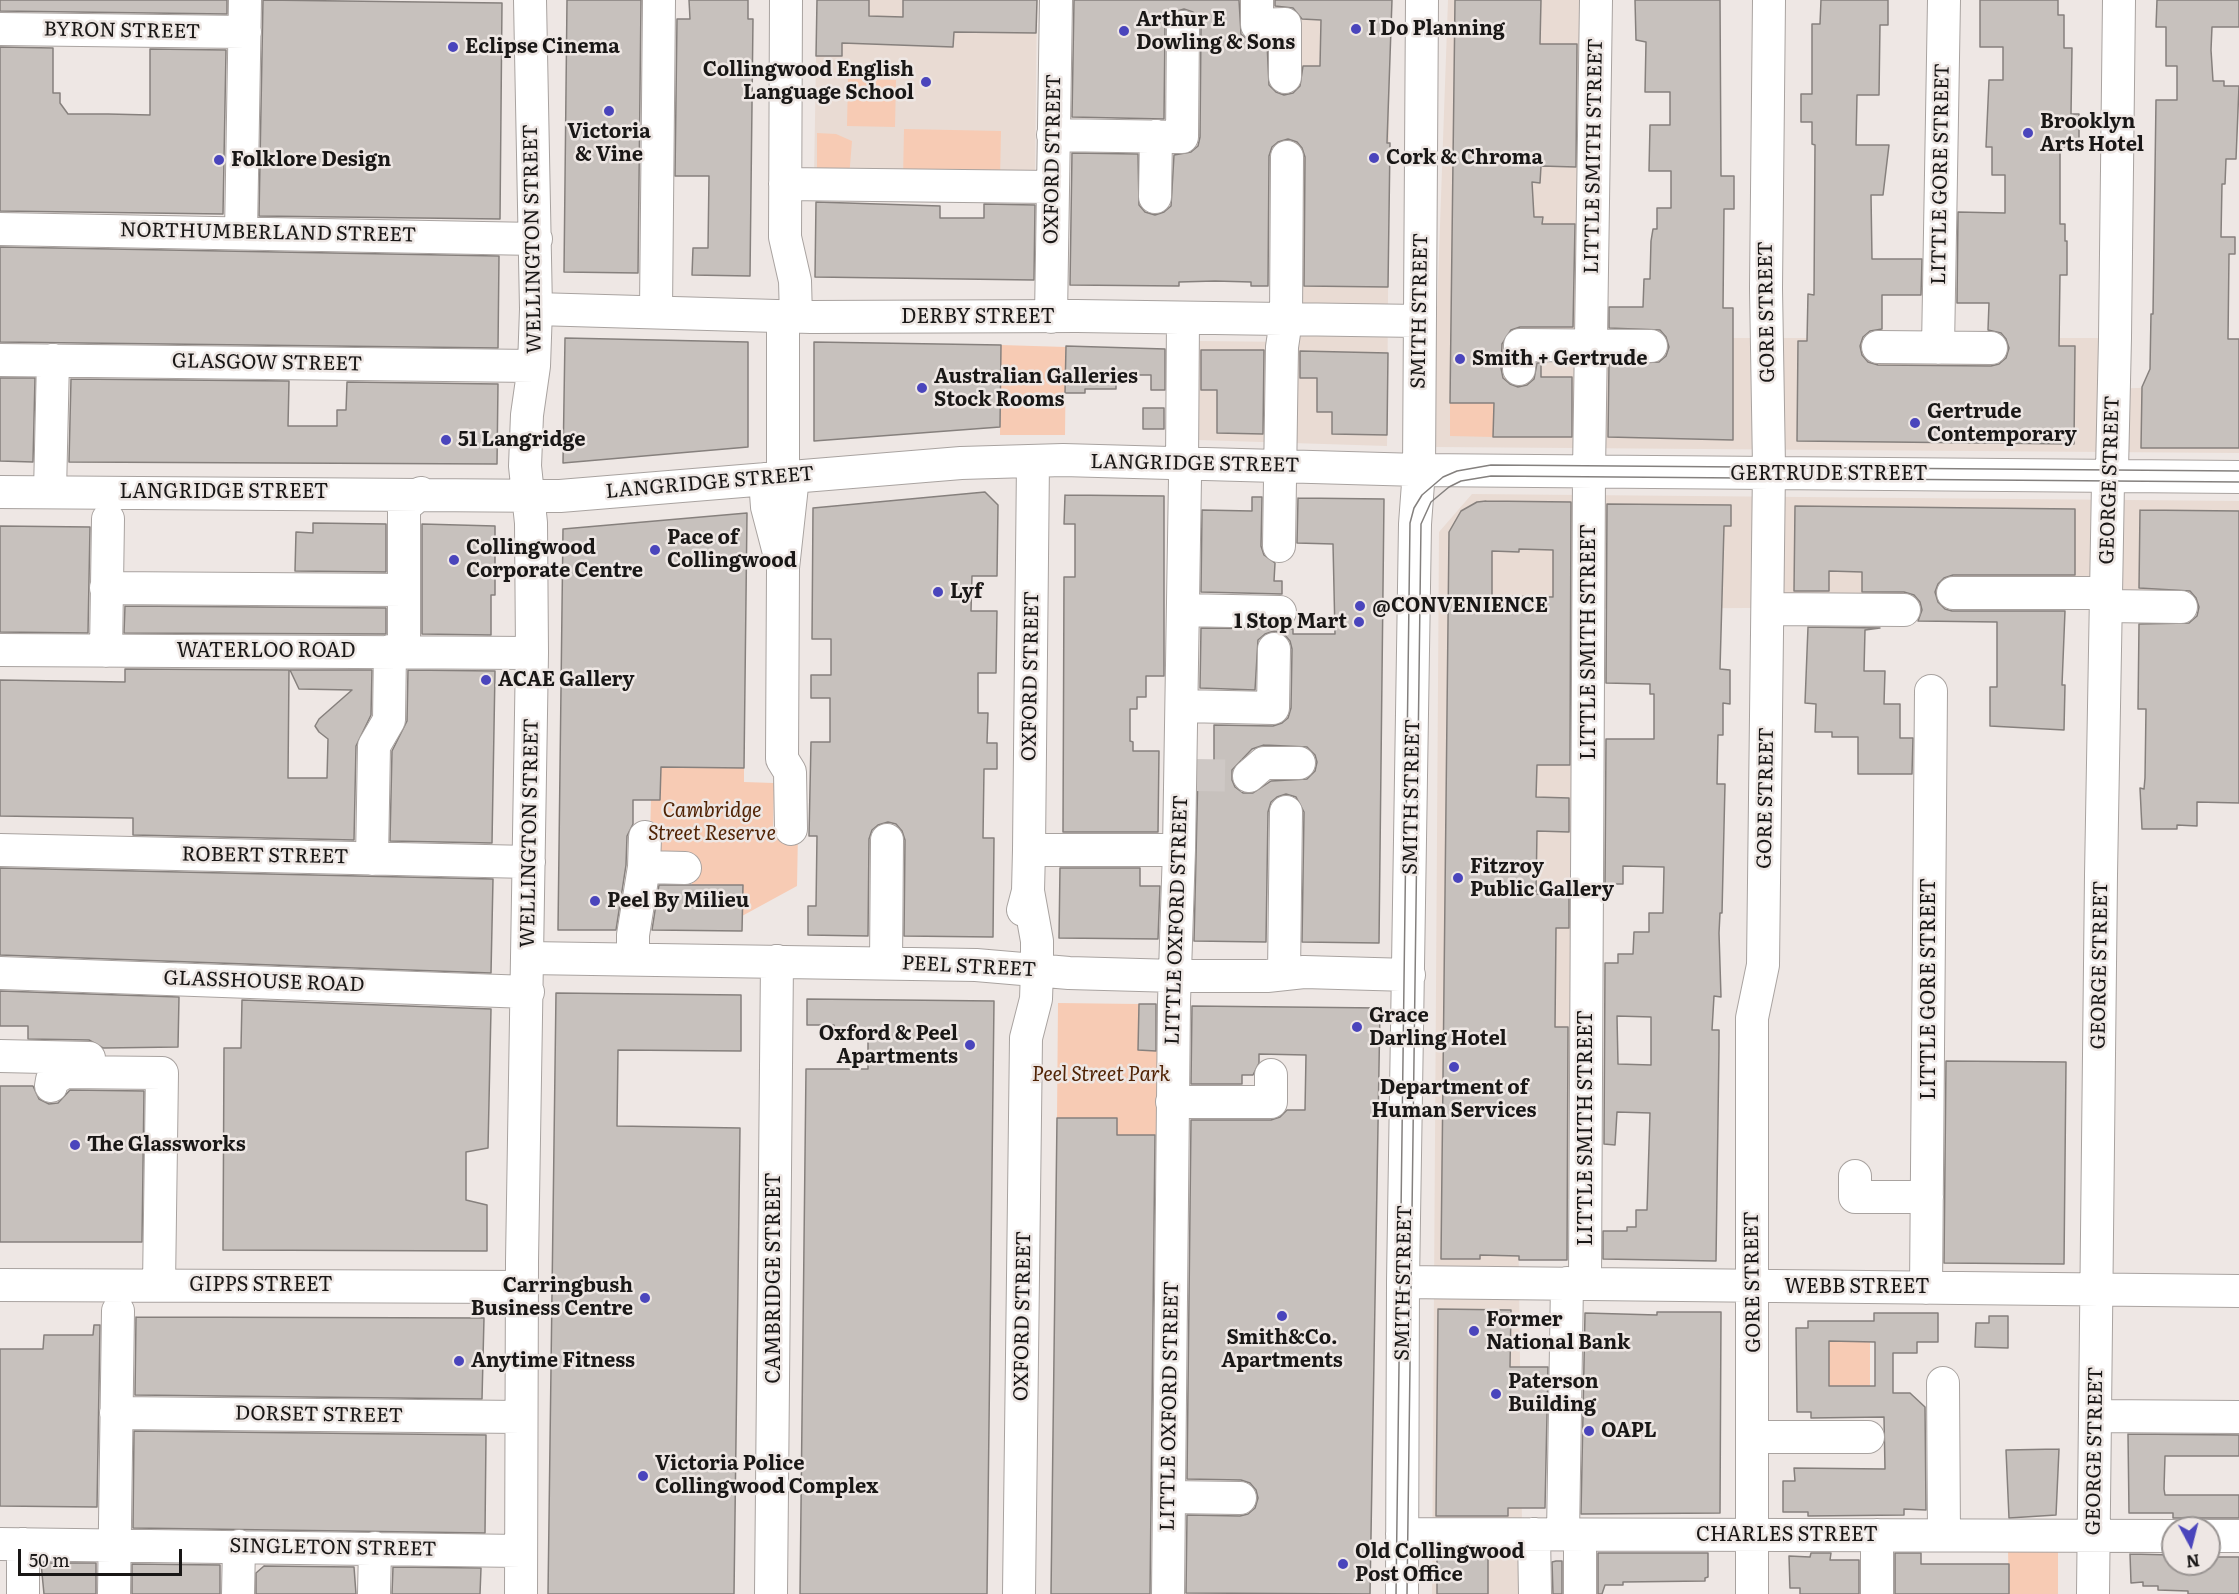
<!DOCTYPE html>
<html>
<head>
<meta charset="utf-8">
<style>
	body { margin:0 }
	#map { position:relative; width:2239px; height:1594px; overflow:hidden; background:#eee7e4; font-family:Literata,serif }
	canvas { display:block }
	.north { position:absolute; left:2161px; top:1516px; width:60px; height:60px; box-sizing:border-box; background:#eee7e4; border:2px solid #999492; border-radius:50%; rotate:173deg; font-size:16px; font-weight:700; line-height:24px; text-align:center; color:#191716 }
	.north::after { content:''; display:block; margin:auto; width:21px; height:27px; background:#4a45bc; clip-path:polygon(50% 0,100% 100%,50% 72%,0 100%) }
	.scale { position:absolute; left:18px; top:1549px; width:164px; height:27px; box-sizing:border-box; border:3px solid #191716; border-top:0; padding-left:8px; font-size:18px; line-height:21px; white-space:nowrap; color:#191716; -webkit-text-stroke:4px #eee7e4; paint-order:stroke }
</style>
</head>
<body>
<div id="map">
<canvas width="2239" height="1594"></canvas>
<div class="north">N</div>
<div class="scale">50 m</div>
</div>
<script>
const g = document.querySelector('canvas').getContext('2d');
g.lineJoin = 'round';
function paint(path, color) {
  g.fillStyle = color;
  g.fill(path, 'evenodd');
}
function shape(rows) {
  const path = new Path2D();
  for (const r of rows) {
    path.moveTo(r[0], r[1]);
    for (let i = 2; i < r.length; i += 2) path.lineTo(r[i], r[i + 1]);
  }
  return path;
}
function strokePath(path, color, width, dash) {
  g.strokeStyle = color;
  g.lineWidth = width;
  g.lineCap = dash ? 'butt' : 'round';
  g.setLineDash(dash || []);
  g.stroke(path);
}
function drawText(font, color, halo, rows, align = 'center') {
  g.font = font + ' Literata,serif';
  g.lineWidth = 5;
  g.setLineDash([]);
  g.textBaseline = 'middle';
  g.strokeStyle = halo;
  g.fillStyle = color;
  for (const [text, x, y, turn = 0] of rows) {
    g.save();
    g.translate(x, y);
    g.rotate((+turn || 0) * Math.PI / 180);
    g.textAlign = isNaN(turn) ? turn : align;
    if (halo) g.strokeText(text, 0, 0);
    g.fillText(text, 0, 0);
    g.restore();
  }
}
paint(shape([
	[817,0,1037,0,1035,180,814,178],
	[1296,0,1390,0,1387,446,1198,440,1198,341,1293,342],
	[1448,0,1588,0,1583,338,2102,338,2103,389,2239,385,2239,453,1436,447,1436,338],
	[1472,494,2239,501,2239,605,1581,609,1578,1199,1518,1200,1522,1525,1526,1594,1432,1594,1439,532]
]), '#e9dbd3');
paint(shape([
	[848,79,896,80,895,127,847,126],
	[904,129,1001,131,1000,180,903,179],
	[817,133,836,134,852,141,849,178,817,178],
	[1001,345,1066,347,1065,435,1000,435],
	[1450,403,1494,403,1493,437,1450,436],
	[661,767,744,768,744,782,774,783,773,832,798,832,797,886,742,916,742,885,692,885,692,871,633,838,650,838,651,800,660,800],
	[1058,1003,1139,1004,1138,1050,1160,1051,1158,1135,1117,1135,1117,1118,1057,1118],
	[1829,1341,1870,1342,1870,1386,1829,1386],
	[2008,1550,2058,1550,2058,1594,2009,1594]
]), '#f7cbb4');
const building = shape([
	[0,0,227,0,227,14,0,11,0,0],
	[263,0,502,3,500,219,259,216,263,0],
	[567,0,641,0,638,273,564,272,567,0],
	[689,0,748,0,748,19,753,19,750,276,692,275,693,248,708,248,709,176,675,176,677,19,690,19,689,0],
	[817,0,869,0,869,16,903,17,903,0,1037,0,1036,33,954,32,953,47,842,43,842,56,816,56,817,0],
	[1074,0,1239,0,1241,34,1249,41,1267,43,1269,85,1276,92,1284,95,1293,93,1300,86,1303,66,1320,66,1321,20,1302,19,1293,8,1275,6,1275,0,1392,0,1387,143,1390,143,1388,287,1304,286,1305,157,1302,148,1297,142,1288,139,1278,142,1272,147,1269,156,1268,286,1251,286,1251,282,1215,281,1179,282,1179,286,1070,285,1072,153,1138,154,1139,205,1145,212,1155,215,1164,212,1171,206,1174,155,1191,152,1198,146,1200,137,1201,27,1198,18,1193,12,1184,9,1174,12,1168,17,1165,26,1164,119,1072,117,1074,0],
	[1455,0,1541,0,1540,44,1577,44,1576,167,1541,166,1540,183,1532,182,1534,217,1543,217,1542,224,1575,224,1573,327,1520,327,1511,330,1502,344,1501,368,1503,378,1510,384,1518,387,1527,385,1534,379,1537,363,1541,363,1541,377,1572,377,1572,437,1493,437,1494,403,1450,403,1455,0],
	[1635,0,1720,0,1721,176,1734,176,1734,209,1724,209,1723,308,1733,308,1733,440,1608,437,1609,364,1659,362,1666,356,1669,347,1666,337,1660,330,1609,328,1609,307,1643,307,1644,279,1650,279,1651,241,1653,229,1657,229,1657,208,1671,208,1671,171,1649,171,1650,125,1670,125,1670,92,1645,92,1646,42,1636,40,1635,0],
	[1821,0,1888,0,1888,25,1880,25,1879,95,1857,95,1856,145,1889,145,1883,195,1871,195,1872,259,1922,259,1921,295,1882,295,1882,329,1870,331,1863,337,1860,346,1862,355,1868,362,1878,365,1991,366,1999,364,2006,358,2009,348,2006,339,2001,333,1988,330,1989,303,1957,303,1958,212,2005,213,2005,175,1992,175,1992,147,1986,147,1989,80,2003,80,2003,47,1980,47,1980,0,2058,0,2058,15,2064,15,2064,48,2072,48,2071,114,2079,114,2079,147,2060,147,2060,224,2065,224,2065,241,2067,241,2067,275,2060,275,2059,346,2075,346,2074,444,1797,441,1798,341,1807,341,1808,294,1814,295,1815,145,1812,144,1812,122,1801,122,1801,94,1812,94,1812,24,1820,24,1821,0],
	[2157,0,2239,0,2239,27,2212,27,2211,50,2213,81,2224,81,2224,86,2239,86,2236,159,2226,159,2225,184,2222,184,2221,237,2235,237,2235,254,2229,254,2228,339,2239,339,2239,448,2141,448,2142,387,2150,369,2151,314,2153,314,2156,100,2177,100,2177,66,2166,66,2166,27,2156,27,2157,0],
	[0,47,53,48,53,93,60,93,60,103,68,114,108,114,150,115,150,49,226,50,223,214,0,211,0,47],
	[816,202,940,206,940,218,984,218,984,204,1035,205,1034,280,815,277,816,202],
	[0,247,499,256,498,348,0,342,0,247],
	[565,338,748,342,748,447,563,463,565,338],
	[814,342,1001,345,1000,427,814,441,814,342],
	[1066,346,1165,349,1165,390,1151,390,1151,375,1116,375,1116,389,1085,389,1085,393,1065,393,1066,346],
	[1201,350,1264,350,1263,434,1217,433,1217,390,1201,390,1201,350],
	[1300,351,1388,353,1387,435,1332,434,1332,412,1317,412,1317,378,1300,378,1300,351],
	[0,378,35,378,33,462,0,461,0,378],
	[71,379,289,381,288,426,337,426,337,410,346,410,347,382,498,384,497,464,69,462,71,379],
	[1143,408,1164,408,1164,429,1143,429,1143,408],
	[985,492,998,505,997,576,972,576,971,611,997,611,996,673,978,673,978,713,988,713,987,743,997,743,997,769,984,769,983,838,994,838,993,937,904,936,905,840,902,831,896,824,888,822,878,825,872,830,869,839,868,936,808,935,808,906,816,906,817,836,809,836,811,742,830,742,830,698,811,698,811,675,831,675,831,639,812,639,813,508,985,492],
	[1065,495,1164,496,1164,676,1146,676,1146,697,1137,697,1137,709,1130,709,1130,741,1133,742,1133,751,1159,751,1158,832,1063,832,1064,577,1075,577,1075,524,1064,524,1065,495],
	[1252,497,1262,497,1261,546,1264,555,1275,563,1274,581,1282,581,1282,594,1201,592,1202,510,1252,511,1252,497],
	[1298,498,1384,499,1379,943,1302,942,1304,812,1296,797,1286,794,1277,797,1271,802,1268,812,1266,942,1194,941,1198,771,1214,771,1214,725,1273,726,1282,723,1288,718,1291,708,1292,649,1290,641,1284,634,1274,631,1265,634,1258,640,1255,690,1200,688,1201,628,1293,629,1293,634,1335,634,1333,544,1297,543,1298,498],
	[1264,745,1307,747,1315,755,1317,762,1315,771,1307,779,1271,781,1253,793,1243,793,1235,787,1232,780,1232,770,1252,749,1264,745],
	[1486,501,1571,502,1570,765,1537,765,1536,797,1569,798,1569,832,1537,831,1536,894,1569,895,1569,928,1556,928,1555,1027,1568,1027,1567,1260,1519,1260,1519,1256,1480,1255,1480,1259,1441,1259,1449,532,1461,511,1477,502,1486,501],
	[1519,549,1553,550,1553,597,1492,596,1492,551,1519,552,1519,549],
	[1607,504,1731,505,1731,526,1724,526,1720,669,1730,670,1730,704,1723,703,1723,735,1718,735,1717,784,1725,784,1722,913,1720,913,1719,933,1721,997,1714,996,1712,1030,1719,1030,1719,1047,1716,1261,1603,1259,1603,1231,1627,1231,1627,1227,1636,1227,1636,1210,1647,1210,1650,1113,1617,1112,1615,1145,1604,1144,1605,963,1618,963,1618,954,1633,954,1634,932,1649,932,1649,913,1663,913,1664,867,1623,866,1623,884,1605,884,1606,739,1654,739,1654,694,1650,694,1650,684,1606,683,1607,504],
	[1617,1016,1651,1017,1651,1065,1618,1064,1617,1016],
	[1795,506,2075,509,2075,575,1953,575,1944,578,1938,584,1935,592,1938,602,1945,609,1952,611,2065,611,2062,685,2065,685,2064,730,1990,726,1990,687,1997,687,1997,622,1918,621,1922,610,1920,602,1914,595,1904,592,1862,592,1862,572,1829,571,1829,591,1794,591,1795,506],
	[2140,510,2239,511,2239,803,2197,802,2197,826,2177,825,2177,829,2142,829,2140,788,2144,789,2145,778,2146,709,2138,709,2139,624,2189,623,2197,616,2199,607,2196,598,2190,591,2139,588,2140,510],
	[747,513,744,768,661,767,660,800,633,800,633,824,627,836,626,865,616,930,558,930,563,529,747,513],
	[313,523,386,524,386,572,295,571,296,532,313,533,313,523],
	[422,524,495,526,495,595,491,595,491,635,422,634,422,524],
	[0,526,90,527,88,633,0,632,0,526],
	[125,606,386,608,386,634,124,633,125,606],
	[1808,627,1880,628,1865,630,1864,671,1885,671,1884,704,1900,704,1900,738,1913,738,1912,774,1858,774,1858,737,1832,737,1832,732,1815,732,1816,704,1805,703,1808,627],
	[125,669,289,670,288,778,327,778,328,739,319,732,315,726,319,719,352,690,299,689,290,670,372,670,371,715,356,746,354,840,133,835,133,818,0,816,0,680,125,682,125,669],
	[408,670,495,671,492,843,390,841,392,751,407,721,408,670],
	[0,868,493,879,491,973,0,955,0,868],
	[1060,868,1140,868,1140,886,1160,886,1158,939,1059,938,1060,868],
	[659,885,743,885,742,931,652,930,659,885],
	[0,991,179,997,178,1047,103,1048,89,1040,28,1039,28,1026,0,1026,0,991],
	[556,993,741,995,741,1051,618,1050,617,1126,740,1128,734,1594,548,1594,556,993],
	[807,999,994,1001,987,1594,800,1594,806,1069,868,1069,868,1029,834,1029,834,1025,807,1025,807,999],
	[242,1000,491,1009,488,1148,466,1152,466,1200,487,1205,487,1251,223,1250,224,1048,241,1048,242,1000],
	[1139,1004,1156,1004,1156,1051,1138,1050,1139,1004],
	[1192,1006,1380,1008,1370,1594,1186,1593,1187,1515,1240,1516,1248,1514,1255,1508,1258,1498,1256,1490,1250,1483,1241,1480,1187,1479,1191,1120,1271,1120,1280,1117,1287,1110,1305,1110,1306,1055,1259,1054,1259,1063,1253,1075,1242,1075,1242,1084,1191,1084,1192,1006],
	[1946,1061,2066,1062,2064,1264,1944,1263,1946,1061],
	[0,1086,33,1086,39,1099,49,1104,58,1103,70,1090,144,1091,142,1242,0,1242,0,1086],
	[1057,1118,1117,1118,1117,1135,1155,1135,1150,1594,1051,1594,1057,1118],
	[1438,1309,1511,1310,1510,1367,1548,1367,1545,1508,1508,1508,1508,1516,1436,1516,1438,1309],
	[1657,1312,1721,1312,1720,1513,1581,1514,1585,1313,1657,1315,1657,1312],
	[1874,1313,1938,1313,1938,1342,1917,1342,1917,1353,1893,1353,1893,1393,1910,1393,1925,1407,1926,1510,1904,1509,1904,1515,1808,1516,1808,1512,1783,1512,1783,1481,1795,1481,1794,1468,1885,1469,1884,1417,1811,1418,1811,1412,1797,1412,1796,1328,1808,1328,1808,1321,1874,1321,1874,1313],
	[1829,1341,1875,1342,1875,1386,1829,1386,1829,1341],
	[1989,1316,2008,1316,2008,1348,1975,1347,1976,1323,1989,1323,1989,1316],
	[136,1317,484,1318,482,1399,135,1395,136,1317],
	[94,1325,100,1325,97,1507,0,1506,0,1349,43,1349,44,1335,93,1335,94,1325],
	[134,1431,486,1435,485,1533,133,1528,134,1431],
	[2128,1434,2239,1435,2239,1456,2165,1456,2164,1489,2165,1495,2239,1495,2239,1518,2173,1518,2173,1513,2129,1513,2128,1434],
	[2059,1449,2056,1515,2009,1518,2006,1450,2059,1449],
	[1437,1552,1488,1552,1488,1594,1437,1594,1437,1552],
	[1598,1553,1708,1553,1708,1577,1705,1578,1705,1581,1623,1582,1623,1585,1605,1585,1602,1594,1598,1594,1598,1553],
	[1811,1553,1831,1553,1830,1560,1859,1560,1859,1594,1800,1594,1800,1588,1790,1588,1789,1556,1810,1557,1811,1553],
	[1895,1553,1921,1553,1921,1564,2009,1564,2009,1594,1895,1594,1895,1553],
	[2130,1554,2173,1555,2173,1564,2209,1564,2209,1561,2216,1560,2216,1557,2239,1557,2239,1594,2188,1594,2188,1591,2158,1590,2158,1586,2143,1586,2143,1582,2131,1583,2130,1554],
	[1556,1561,1562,1561,1562,1594,1553,1594,1552,1562,1556,1561],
	[41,1563,96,1563,96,1594,44,1594,41,1563],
	[132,1564,220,1565,220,1594,132,1594,132,1564],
	[264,1566,354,1567,356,1594,256,1594,256,1573,264,1566],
	[393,1567,481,1568,480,1594,392,1594,393,1567]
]);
paint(building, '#c7c1bd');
strokePath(building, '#86807d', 1.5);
strokePath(shape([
	[1193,775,1249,776]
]), '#cec8c5', 32, [32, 16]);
const minor = shape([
	[786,0,785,237,795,281,796,317],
	[1257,0,1257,25,1285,24,1285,77],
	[0,29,245,32],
	[1053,135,1182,137,1183,27],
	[785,184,1052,187],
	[1155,197,1156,136],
	[0,229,536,239],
	[241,233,245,0],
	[536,309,811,317,1077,316,1420,321],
	[656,310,659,0],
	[783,316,783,477],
	[1051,317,1056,0],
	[1878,347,1991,348],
	[1938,348,1944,0],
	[0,360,534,366],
	[1519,369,1520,345,1651,346],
	[765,479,767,507,779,553],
	[0,492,560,496,961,463,1063,460,1419,470,2239,477],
	[50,492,53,360],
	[1279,546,1282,347,1286,320,1287,157],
	[106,588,403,590],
	[1953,593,2106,593],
	[2106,606,2181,607],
	[1768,609,1904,610],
	[1183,610,1280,612],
	[0,650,532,653],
	[106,651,108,519],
	[404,651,404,507,421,493],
	[1182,706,1273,708,1274,649],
	[1249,776,1264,763,1299,763],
	[791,829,790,772,782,759,783,568,793,477],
	[0,850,529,862],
	[1029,850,1179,850],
	[372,859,374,746,389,720,390,651],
	[644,867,685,868],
	[1023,910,1028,891,1029,850,1033,461],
	[528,958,976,965,1069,973,1175,976,1267,976,1304,972,1409,975],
	[633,959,633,935,644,867,645,837],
	[886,963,887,840],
	[0,973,528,992],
	[1284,974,1286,812],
	[0,1056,89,1058],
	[51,1086,52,1080,65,1072,162,1073,159,1285],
	[1172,1102,1271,1102,1271,1075],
	[1855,1176,1855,1197,1927,1197],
	[1403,1282,2239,1291],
	[1585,1283,1589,472,1596,0],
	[0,1285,522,1287],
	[1926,1288,1931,691],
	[1943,1383,1944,1535],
	[116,1413,521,1417],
	[2095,1416,2239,1417],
	[1753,1437,1868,1437],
	[1169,1497,1240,1498],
	[1402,1534,2173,1536],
	[1534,1534,1535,1594],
	[1563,1534,1567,1283],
	[1877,1535,1877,1594],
	[2209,1536,2239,1536],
	[0,1544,521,1551],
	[23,1594,23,1544],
	[114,1594,118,1311],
	[238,1594,239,1546],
	[374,1594,375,1548],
	[521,1594,522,1261,532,653,531,523,525,466,527,415,534,366,536,309,530,0],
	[771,1594,777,961],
	[1019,1594,1026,1038,1036,999,1037,970,1037,941,1028,891],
	[1168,1594,1174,1002,1179,850,1185,478,1182,464,1183,318],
	[1402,1594,1403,1282,1415,524,1419,470,1422,0],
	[1580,1594,1580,1535],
	[1752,1594,1752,1018,1763,965,1769,467,1766,288,1769,0],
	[2093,1594,2101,875,2108,482,2112,470,2115,338,2119,0]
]);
strokePath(minor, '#a9a3a0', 34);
strokePath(minor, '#fff', 32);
strokePath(shape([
	[1396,1594,1410,523,1414,508,1422,495,1443,477,1457,471,1491,465,2239,471],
	[1407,1594,1421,524,1431,502,1449,487,1461,481,1491,476,2239,482]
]), '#84807e', 1.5);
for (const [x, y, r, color] of [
	[1356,29,6,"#4a45bc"],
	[1124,31,6,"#4a45bc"],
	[453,47,6,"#4a45bc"],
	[926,82,6,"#4a45bc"],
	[609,111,6,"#4a45bc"],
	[2028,133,6,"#4a45bc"],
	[1374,158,6,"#4a45bc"],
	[219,160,6,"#4a45bc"],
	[1460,359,6,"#4a45bc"],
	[922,388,6,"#4a45bc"],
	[1915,423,6,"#4a45bc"],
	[446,440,6,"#4a45bc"],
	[655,550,6,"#4a45bc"],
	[454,560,6,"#4a45bc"],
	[938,592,6,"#4a45bc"],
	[1360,606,6,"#4a45bc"],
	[1359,622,6,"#4a45bc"],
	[486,680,6,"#4a45bc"],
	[1458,878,6,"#4a45bc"],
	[595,901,6,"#4a45bc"],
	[1357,1027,6,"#4a45bc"],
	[970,1045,6,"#4a45bc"],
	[1454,1067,6,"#4a45bc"],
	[75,1145,6,"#4a45bc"],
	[645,1298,6,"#4a45bc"],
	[1282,1316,6,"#4a45bc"],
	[1474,1331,6,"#4a45bc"],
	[459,1361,6,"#4a45bc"],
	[1496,1394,6,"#4a45bc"],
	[1589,1431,6,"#4a45bc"],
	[643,1476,6,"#4a45bc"],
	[1343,1564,6,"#4a45bc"]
]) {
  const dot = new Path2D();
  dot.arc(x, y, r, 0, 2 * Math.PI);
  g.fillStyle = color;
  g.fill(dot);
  strokePath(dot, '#eee7e4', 2);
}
drawText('bold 20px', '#191716', '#eee7e4', [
	["Arthur E",1136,20],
	["Dowling & Sons",1136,43],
	["I Do Planning",1368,29],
	["Eclipse Cinema",465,47],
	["Collingwood English",914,70,"right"],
	["Language School",914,93,"right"],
	["Brooklyn",2040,122],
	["Arts Hotel",2040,145],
	["Victoria",609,132,"center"],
	["& Vine",609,155,"center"],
	["Cork & Chroma",1386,158],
	["Folklore Design",231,160],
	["Smith + Gertrude",1472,359],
	["Australian Galleries",934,377],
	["Stock Rooms",934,400],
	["Gertrude",1927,412],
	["Contemporary",1927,435],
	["51 Langridge",458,440],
	["Pace of",667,538],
	["Collingwood",667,561],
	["Collingwood",466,548],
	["Corporate Centre",466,571],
	["Lyf",950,592],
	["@CONVENIENCE",1372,606],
	["1 Stop Mart",1347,622,"right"],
	["ACAE Gallery",498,680],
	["Fitzroy",1470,867],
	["Public Gallery",1470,890],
	["Peel By Milieu",607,901],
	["Grace",1369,1016],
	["Darling Hotel",1369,1039],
	["Oxford & Peel",958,1034,"right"],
	["Apartments",958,1057,"right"],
	["Department of",1454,1088,"center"],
	["Human Services",1454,1111,"center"],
	["The Glassworks",87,1145],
	["Carringbush",633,1286,"right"],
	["Business Centre",633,1309,"right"],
	["Former",1486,1320],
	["National Bank",1486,1343],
	["Smith&Co.",1282,1338,"center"],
	["Apartments",1282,1361,"center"],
	["Anytime Fitness",471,1361],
	["Paterson",1508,1382],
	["Building",1508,1405],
	["OAPL",1601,1431],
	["Victoria Police",655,1464],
	["Collingwood Complex",655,1487],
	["Old Collingwood",1355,1552],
	["Post Office",1355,1575]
], 'left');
drawText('20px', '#191716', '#eee7e4', [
	["BYRON STREET",122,31,1],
	["LITTLE SMITH STREET",1594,156,-89],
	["OXFORD STREET",1053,159,-89],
	["LITTLE GORE STREET",1941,174,-89],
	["NORTHUMBERLAND STREET",268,233,1],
	["WELLINGTON STREET",533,239,-91],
	["SMITH STREET",1420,311,-89],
	["GORE STREET",1767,312,-91],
	["DERBY STREET",978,317],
	["GLASGOW STREET",267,363,1],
	["LANGRIDGE STREET",1195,464,1],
	["GERTRUDE STREET",1829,474],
	["GEORGE STREET",2110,480,-88],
	["LANGRIDGE STREET",710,483,-5],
	["LANGRIDGE STREET",224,492],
	["LITTLE SMITH STREET",1589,642,-90],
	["WATERLOO ROAD",266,651],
	["OXFORD STREET",1031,676,-89],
	["SMITH STREET",1412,797,-89],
	["GORE STREET",1766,798,-89],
	["WELLINGTON STREET",530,833,-89],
	["ROBERT STREET",265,856,1],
	["LITTLE OXFORD STREET",1177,920,-88],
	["GEORGE STREET",2100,965,-89],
	["PEEL STREET",969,967,3],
	["GLASSHOUSE ROAD",264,982,2],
	["LITTLE GORE STREET",1929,989,-90],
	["LITTLE SMITH STREET",1586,1128,-90],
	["CAMBRIDGE STREET",774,1278,-90],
	["GORE STREET",1753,1282,-91],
	["SMITH STREET",1404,1283,-89],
	["GIPPS STREET",261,1285],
	["WEBB STREET",1857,1287],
	["OXFORD STREET",1023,1316,-89],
	["LITTLE OXFORD STREET",1170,1406,-89],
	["DORSET STREET",319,1415,1],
	["GEORGE STREET",2095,1451,-89],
	["CHARLES STREET",1787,1535],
	["SINGLETON STREET",333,1548,1]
]);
drawText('italic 20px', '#502305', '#eee7e4', [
	["Cambridge",712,811],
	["Street Reserve",712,834],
	["Peel Street Park",1101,1075]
]);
</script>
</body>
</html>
